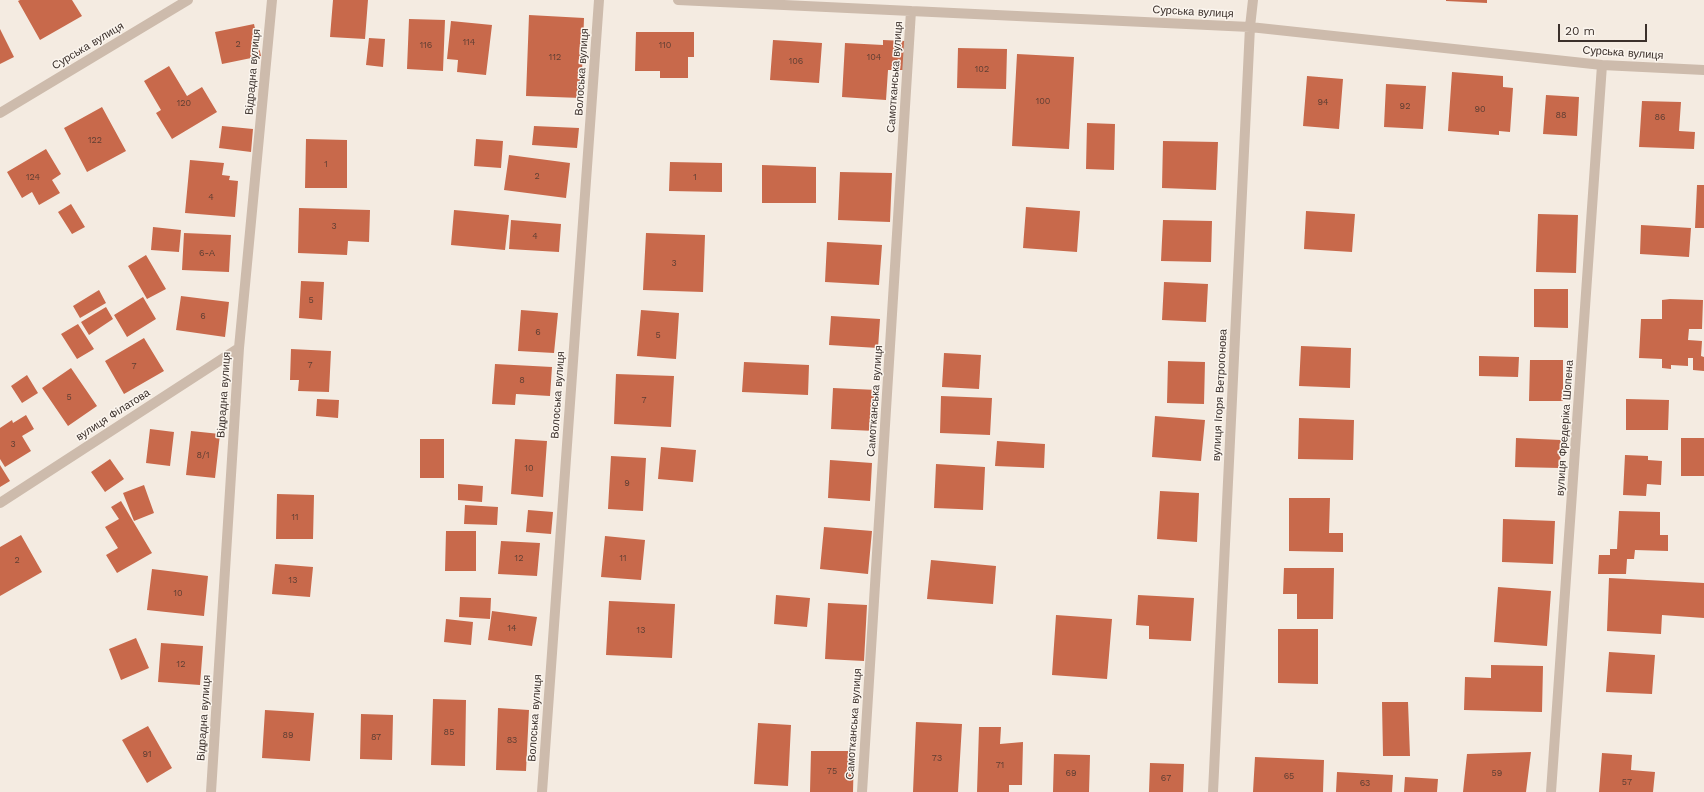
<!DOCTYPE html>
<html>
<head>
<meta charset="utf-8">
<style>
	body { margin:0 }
	#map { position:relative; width:1704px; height:792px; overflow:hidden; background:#f4ebe1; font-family:"Work Sans",sans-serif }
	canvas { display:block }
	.scale { position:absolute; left:1558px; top:24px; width:89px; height:18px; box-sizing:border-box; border:2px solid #3b302b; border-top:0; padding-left:5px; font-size:12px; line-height:14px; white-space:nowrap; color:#3b302b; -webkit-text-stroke:3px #fbf5ee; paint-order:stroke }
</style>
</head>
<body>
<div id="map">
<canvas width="1704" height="792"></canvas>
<div class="scale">20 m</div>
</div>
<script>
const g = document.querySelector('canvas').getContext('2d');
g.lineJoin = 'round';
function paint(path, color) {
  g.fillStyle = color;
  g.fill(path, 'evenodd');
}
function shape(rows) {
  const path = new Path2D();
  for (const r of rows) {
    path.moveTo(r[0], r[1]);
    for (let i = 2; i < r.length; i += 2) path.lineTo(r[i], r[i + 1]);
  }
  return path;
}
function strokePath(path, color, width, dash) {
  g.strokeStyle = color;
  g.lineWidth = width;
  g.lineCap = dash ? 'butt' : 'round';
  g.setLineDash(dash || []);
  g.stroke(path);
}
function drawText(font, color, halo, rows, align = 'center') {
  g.font = font + ' "Work Sans",sans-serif';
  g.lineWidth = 3;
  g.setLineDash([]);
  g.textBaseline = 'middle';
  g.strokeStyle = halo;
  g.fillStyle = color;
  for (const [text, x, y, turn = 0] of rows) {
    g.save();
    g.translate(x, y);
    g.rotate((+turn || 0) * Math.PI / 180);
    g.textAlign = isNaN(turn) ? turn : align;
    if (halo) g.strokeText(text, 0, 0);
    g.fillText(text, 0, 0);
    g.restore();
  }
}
paint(shape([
	[20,0,72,0,82,16,40,40,18,1],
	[333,0,368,0,365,39,330,37],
	[1446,0,1487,0,1487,3,1446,1],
	[529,15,584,18,581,98,526,96],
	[409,19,445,20,443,71,407,69],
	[451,21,492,25,486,75,457,72,458,60,447,59],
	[254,24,261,56,222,64,215,32],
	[0,29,14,57,0,64],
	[636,32,694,32,694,57,688,57,688,78,660,78,660,71,635,71],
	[369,38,385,39,383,67,366,65],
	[773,40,822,43,819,83,770,80],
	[883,40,905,41,903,70,888,70,886,100,842,97,845,43,883,45],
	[958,48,1007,49,1006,89,957,88],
	[1017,54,1074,57,1069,149,1012,146],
	[169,66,187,96,202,87,217,112,172,139,156,113,161,110,144,81],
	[1452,72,1503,76,1503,87,1513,88,1510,132,1499,131,1499,135,1448,131],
	[1307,76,1343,79,1339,129,1303,126],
	[1386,84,1426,86,1423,129,1384,127],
	[1546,95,1579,97,1577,136,1543,134],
	[1642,101,1681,102,1679,131,1695,132,1694,149,1639,147],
	[102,107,126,151,87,172,64,128],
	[1087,123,1115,124,1114,170,1086,169],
	[222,126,253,129,251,152,219,148],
	[534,126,579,128,577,148,532,145],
	[306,139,347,140,347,188,305,188],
	[476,139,503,141,501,168,474,166],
	[1163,141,1218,142,1216,190,1162,188],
	[46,149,61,174,52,180,60,193,39,205,32,192,22,198,7,172],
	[509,155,570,163,566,198,504,190],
	[190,160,224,163,222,175,230,176,229,180,238,181,235,217,185,213],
	[670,162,722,163,722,192,669,191],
	[762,165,816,167,816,203,762,203],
	[840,172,892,173,890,222,838,220],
	[1697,185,1704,185,1704,228,1695,228],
	[71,204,85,227,72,234,58,212],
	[1026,207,1080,211,1077,252,1023,248],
	[299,208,370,210,369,242,348,241,347,255,298,253],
	[454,210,509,215,505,250,451,245],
	[1306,211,1355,214,1352,252,1304,249],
	[1538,214,1578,215,1576,273,1536,272],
	[511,220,561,224,559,252,509,249],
	[1163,220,1212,221,1211,262,1161,261],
	[1641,225,1691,228,1689,257,1640,254],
	[153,227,181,230,179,252,151,250],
	[184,233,231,235,229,272,182,270],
	[646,233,705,235,703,292,643,290],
	[827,242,882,245,879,285,825,282],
	[146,255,166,289,147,299,128,266],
	[301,281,324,282,322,320,299,318],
	[1164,282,1208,284,1206,322,1162,320],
	[1534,289,1568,289,1568,328,1534,327],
	[99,290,106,303,80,318,73,306],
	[181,296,229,302,225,337,176,330],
	[143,297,156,319,127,337,114,315],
	[1670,299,1703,300,1702,329,1689,329,1688,340,1702,341,1701,356,1704,357,1704,371,1693,370,1693,358,1688,358,1688,366,1671,365,1671,369,1662,368,1662,359,1639,358,1641,319,1662,319,1662,300],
	[106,307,113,319,89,335,81,322],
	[521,310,558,313,554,353,518,351],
	[641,310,679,313,676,359,637,356],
	[831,316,880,319,878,348,829,345],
	[78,324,94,349,77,359,61,334],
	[144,338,164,371,124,394,105,361],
	[1301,346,1351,348,1350,388,1299,386],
	[291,349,331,351,329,392,298,391,299,380,290,380],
	[944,353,981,355,979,389,942,387],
	[1479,356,1519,357,1518,377,1479,376],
	[1530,360,1563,360,1563,401,1529,401],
	[1168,361,1205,362,1204,404,1167,403],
	[744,362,809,365,808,395,742,392],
	[495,364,552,367,550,396,516,394,515,405,492,404],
	[71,368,97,406,68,426,42,388],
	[616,374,674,376,671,427,614,424],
	[27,375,38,393,22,403,11,386],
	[833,388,877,390,875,431,831,429],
	[941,396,992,398,990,435,940,433],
	[317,399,339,400,338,418,316,416],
	[1626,399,1669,400,1668,430,1626,430],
	[26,415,34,429,22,436,31,451,5,467,0,459,0,428,12,420,13,423],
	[1155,416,1205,420,1201,461,1152,457],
	[1299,418,1354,420,1353,460,1298,459],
	[150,429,174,432,170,466,146,463],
	[191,431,220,434,215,478,186,475],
	[1516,438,1561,440,1560,468,1515,467],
	[1681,438,1704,438,1704,476,1681,476],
	[420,439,444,439,444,478,420,478],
	[515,439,547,441,543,497,511,494],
	[997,441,1045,444,1044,468,995,466],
	[661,447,696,450,693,482,658,479],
	[1625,455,1648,456,1648,460,1662,461,1661,485,1647,484,1646,496,1623,495],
	[611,456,646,458,643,511,608,509],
	[110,459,124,479,105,492,91,472],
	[830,460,872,463,870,501,828,498],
	[936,464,985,467,983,510,934,508],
	[0,465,10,481,0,487],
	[458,484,483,486,482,502,458,500],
	[144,485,154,513,134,521,123,493],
	[1160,491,1199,493,1197,542,1157,539],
	[277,494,314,495,313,539,276,539],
	[1289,498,1330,498,1329,533,1343,533,1343,552,1289,551],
	[121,501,152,553,117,573,106,555,118,548,105,527,119,519,111,507],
	[465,505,498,507,497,525,464,524],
	[528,510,553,512,551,534,526,532],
	[1619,511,1660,512,1660,535,1668,535,1668,551,1635,550,1634,559,1627,559,1626,574,1598,574,1599,555,1610,555,1610,549,1617,549],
	[1503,519,1555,521,1553,564,1502,562],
	[824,527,872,531,868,574,820,569],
	[446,531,476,531,476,571,445,571],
	[21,535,42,572,0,596,0,547],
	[605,536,645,540,641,580,601,577],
	[501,541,540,543,537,576,498,574],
	[931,560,996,566,993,604,927,599],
	[275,564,313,567,310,597,272,594],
	[1284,568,1334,568,1333,619,1297,619,1297,594,1283,594],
	[152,569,208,576,204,616,147,610],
	[1609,578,1704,583,1704,618,1662,615,1661,634,1607,631],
	[1498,587,1551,591,1547,646,1494,642],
	[776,595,810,598,807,627,774,624],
	[1138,595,1194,598,1191,641,1149,639,1149,626,1136,625],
	[460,597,491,598,490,619,459,617],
	[609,601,675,604,672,658,606,655],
	[828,603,867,605,864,661,825,659],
	[492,611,537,617,532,646,488,640],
	[1056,615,1112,619,1107,679,1052,675],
	[446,619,473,622,471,645,444,642],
	[1278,629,1318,629,1318,684,1278,683],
	[136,638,149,668,121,680,109,649],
	[161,643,203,646,200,685,158,682],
	[1609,652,1655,655,1652,694,1606,692],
	[1491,665,1543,666,1542,712,1464,710,1465,677,1491,678],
	[433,699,466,700,465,766,431,765],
	[1382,702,1408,702,1410,756,1383,756],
	[498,708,529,710,526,771,496,770],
	[265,710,314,713,310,761,262,758],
	[361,714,393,715,392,760,360,759],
	[916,722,962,724,958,792,913,792],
	[758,723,791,725,788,786,754,784],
	[148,726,172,768,147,783,122,740],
	[979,727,1001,727,1000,744,1023,742,1022,785,1009,785,1009,792,977,792],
	[811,751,854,751,853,792,810,792],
	[1531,752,1526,792,1463,792,1467,754],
	[1602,753,1632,755,1631,770,1655,772,1653,792,1599,792],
	[1054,754,1090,755,1089,792,1053,792],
	[1255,757,1324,760,1323,792,1253,792],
	[1150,763,1184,764,1183,792,1149,792],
	[1337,772,1393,775,1392,792,1336,792],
	[1405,777,1438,779,1437,792,1404,792]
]), '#c8694b');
strokePath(shape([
	[678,0,1250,27,1602,65,1704,70],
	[0,113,188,0],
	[0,503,239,348],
	[211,792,239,348,272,0],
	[542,792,599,0],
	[862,792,911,11],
	[1213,792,1250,27,1253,0],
	[1551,792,1602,65]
]), '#cdbbac', 10);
drawText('9px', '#5e3e33', null, [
	["114",469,42],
	["2",238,44],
	["116",426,45],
	["110",665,45],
	["112",555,57],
	["104",874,57],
	["106",796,61],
	["102",982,69],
	["100",1043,101],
	["94",1323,102],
	["120",184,103],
	["92",1405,106],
	["90",1480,109],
	["88",1561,115],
	["86",1660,117],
	["122",95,140],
	["1",326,164],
	["2",537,176],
	["124",33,177],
	["1",695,177],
	["4",211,197],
	["3",334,226],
	["4",535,236],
	["6-А",207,253],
	["3",674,263],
	["5",311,300],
	["6",203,316],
	["6",538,332],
	["5",658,335],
	["7",310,365],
	["7",134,366],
	["8",522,380],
	["5",69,397],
	["7",644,400],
	["3",13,444],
	["8/1",203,455],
	["10",529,468],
	["9",627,483],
	["11",295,517],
	["12",519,558],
	["11",623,558],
	["2",17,560],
	["13",293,580],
	["10",178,593],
	["14",512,628],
	["13",641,630],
	["12",181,664],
	["85",449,732],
	["89",288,735],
	["87",376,737],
	["83",512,740],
	["91",147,754],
	["73",937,758],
	["71",1000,765],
	["75",832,771],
	["69",1071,773],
	["59",1497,773],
	["65",1289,776],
	["67",1166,778],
	["57",1627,782],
	["63",1365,783]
]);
drawText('11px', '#3b302b', '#fbf5ee', [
	["Сурська вулиця",1193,12,3],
	["Сурська вулиця",88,46,-31],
	["Сурська вулиця",1623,53,4],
	["Відрадна вулиця",253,72,-85],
	["Волоська вулиця",582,72,-86],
	["Самотканська вулиця",895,77,-86],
	["Відрадна вулиця",224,395,-86],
	["Волоська вулиця",558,395,-86],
	["вулиця Ігоря Ветрогонова",1220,395,-87],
	["Самотканська вулиця",875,401,-86],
	["вулиця Філатова",113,415,-33],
	["вулиця Фредеріка Шопена",1565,428,-86],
	["Відрадна вулиця",204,718,-86],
	["Волоська вулиця",535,718,-86],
	["Самотканська вулиця",854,724,-86]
]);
</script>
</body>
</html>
